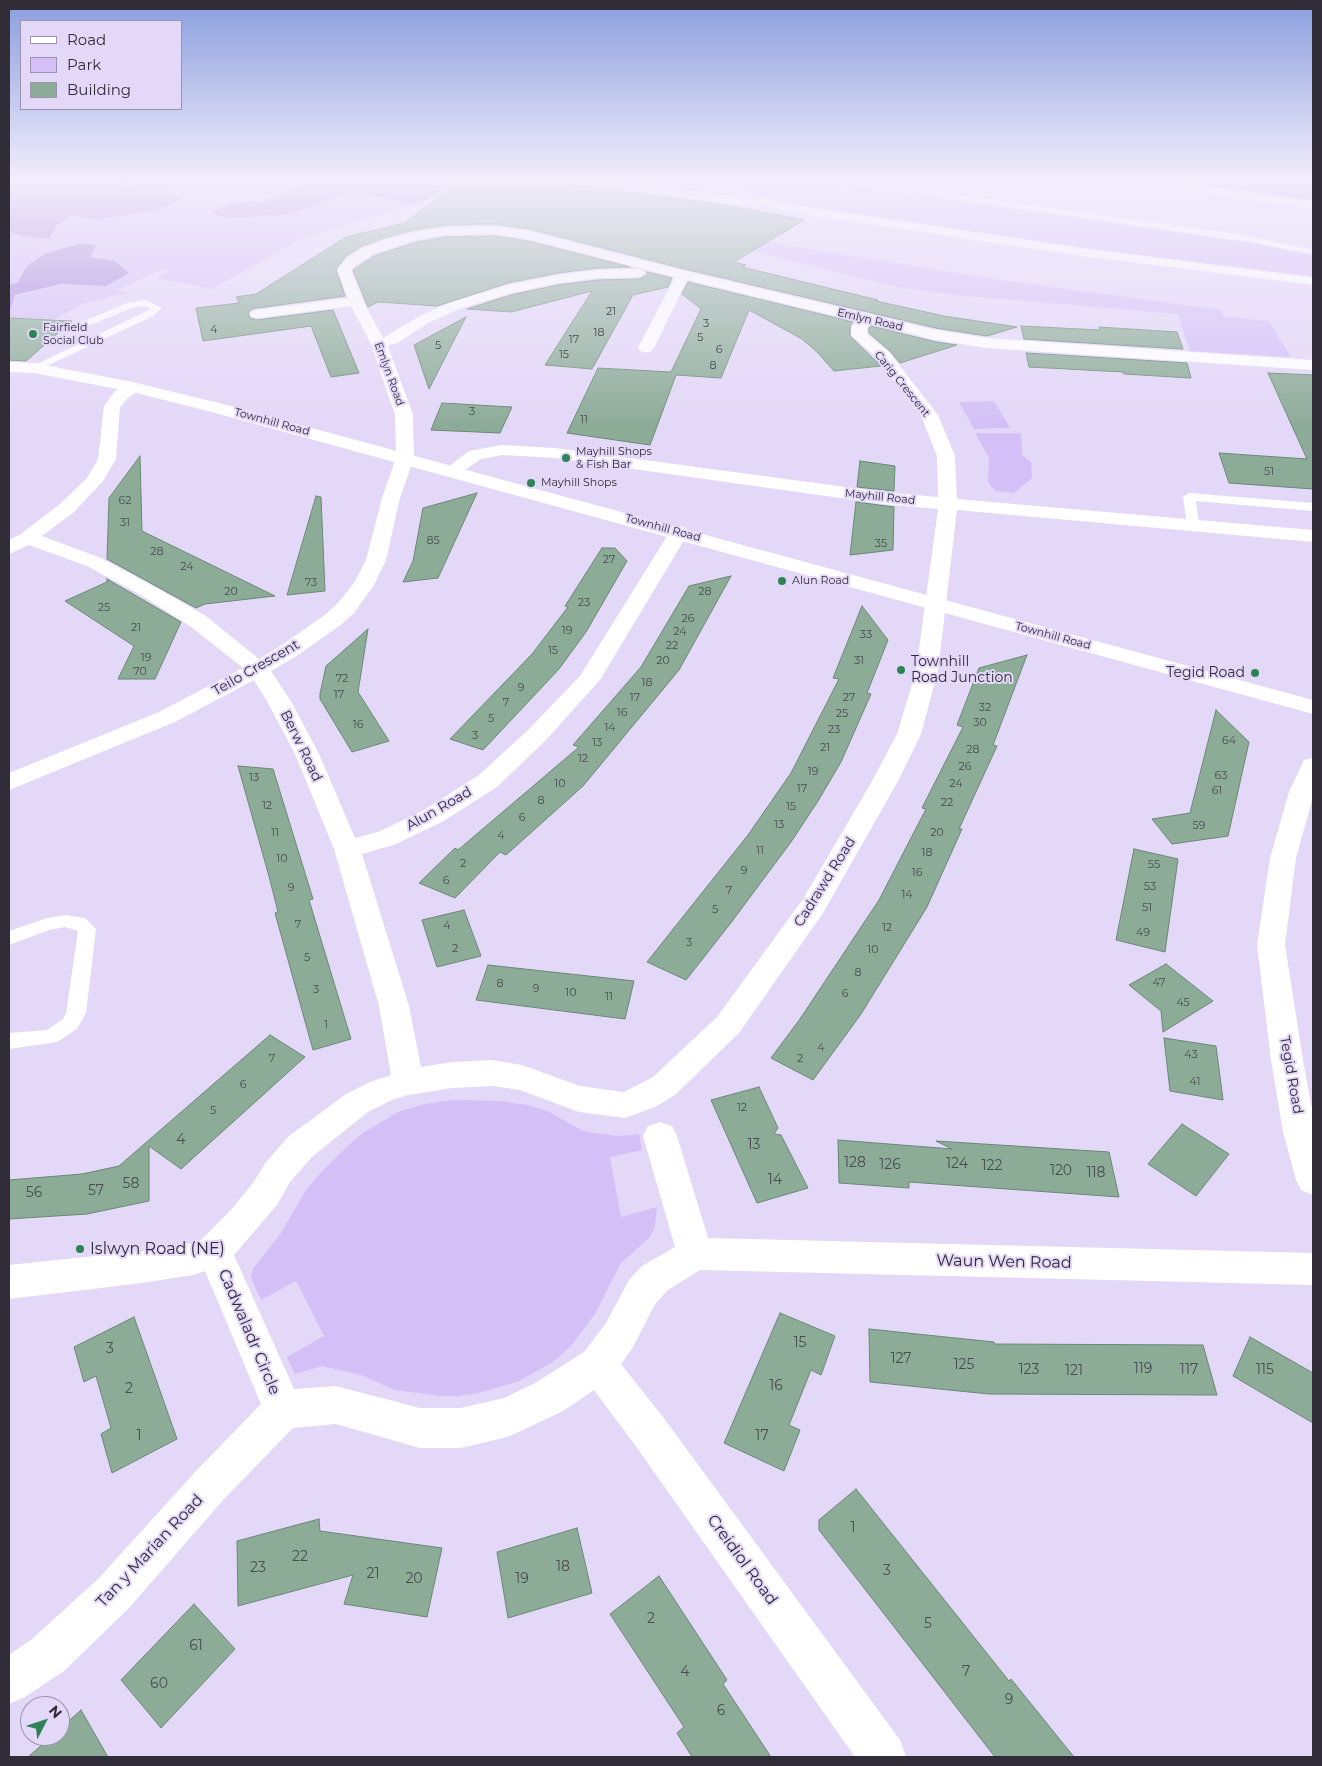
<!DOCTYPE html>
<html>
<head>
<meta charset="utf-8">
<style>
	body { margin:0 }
	#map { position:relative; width:1322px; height:1766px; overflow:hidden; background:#e3d8f8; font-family:Montserrat,sans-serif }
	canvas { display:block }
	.frame { position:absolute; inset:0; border:10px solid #302c38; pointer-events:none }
	.legend { position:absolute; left:20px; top:20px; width:162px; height:90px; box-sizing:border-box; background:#e3d8f8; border:1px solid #9b93ab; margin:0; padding:6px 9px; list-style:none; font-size:15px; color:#302c38 }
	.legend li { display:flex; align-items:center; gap:10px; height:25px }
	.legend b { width:25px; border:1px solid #9b93ab }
	.north { position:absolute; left:20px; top:1696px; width:50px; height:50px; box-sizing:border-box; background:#e3d8f8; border:1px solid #9b93ab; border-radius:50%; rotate:49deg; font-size:14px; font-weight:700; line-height:20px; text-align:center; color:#302c38 }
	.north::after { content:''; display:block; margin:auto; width:18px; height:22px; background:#2d8356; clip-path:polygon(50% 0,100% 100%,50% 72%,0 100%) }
</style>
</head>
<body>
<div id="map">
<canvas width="1322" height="1766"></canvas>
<div class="frame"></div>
<ul class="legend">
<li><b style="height:6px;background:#fff"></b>Road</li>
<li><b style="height:14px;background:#d4c0f7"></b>Park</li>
<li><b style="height:14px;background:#8dac98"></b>Building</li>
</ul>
<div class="north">N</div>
</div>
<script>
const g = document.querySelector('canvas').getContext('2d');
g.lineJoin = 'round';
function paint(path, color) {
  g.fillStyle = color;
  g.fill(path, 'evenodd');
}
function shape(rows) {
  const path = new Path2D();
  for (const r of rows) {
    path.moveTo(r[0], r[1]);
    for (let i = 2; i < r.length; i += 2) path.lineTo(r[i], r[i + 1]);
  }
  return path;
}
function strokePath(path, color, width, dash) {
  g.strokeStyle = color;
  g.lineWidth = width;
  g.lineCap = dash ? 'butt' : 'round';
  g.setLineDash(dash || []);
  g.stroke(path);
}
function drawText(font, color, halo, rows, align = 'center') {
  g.font = font + ' Montserrat,sans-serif';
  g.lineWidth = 4;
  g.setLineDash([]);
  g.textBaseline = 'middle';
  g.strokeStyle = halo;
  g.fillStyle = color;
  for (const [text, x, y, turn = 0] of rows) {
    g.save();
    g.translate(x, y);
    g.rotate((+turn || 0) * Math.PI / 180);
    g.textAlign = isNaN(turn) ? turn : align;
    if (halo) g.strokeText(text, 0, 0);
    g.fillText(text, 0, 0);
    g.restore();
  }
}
paint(shape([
	[156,178,346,178,314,179,264,202,230,203,212,213,227,218,291,214,350,192,418,204,371,217,299,240,212,289,156,278,169,271,162,269,117,290,132,294,116,295,83,304,54,319,13,318,9,321,9,308,11,308,15,296,61,284,106,286,122,268,115,261,90,257,27,266,17,283,9,284,9,232,23,236,57,225,74,215,93,220,181,197,165,189,174,181],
	[406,178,462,178,451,187,427,184],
	[599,178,693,178,745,199],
	[716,178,795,178,1253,243,1313,256,1313,278,1185,263,785,204],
	[723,235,1008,281,1222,310,1224,317,1269,321,1291,357,1190,351,1178,314,955,295,897,287,710,241],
	[994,401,1010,428,974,429,959,402],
	[975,433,1021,433,1022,455,1031,462,1032,478,1014,493,995,491,988,482,989,458],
	[452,1100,500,1101,527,1105,548,1111,581,1130,594,1133,619,1136,639,1134,642,1150,610,1157,621,1217,657,1207,655,1226,650,1237,621,1263,595,1314,571,1346,553,1362,517,1382,478,1393,459,1396,441,1396,395,1390,361,1375,322,1366,295,1374,287,1357,324,1336,296,1281,261,1300,253,1282,251,1275,254,1267,279,1236,306,1190,327,1166,351,1143,363,1133,398,1112,425,1104]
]), '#d4c0f7');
paint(shape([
	[9,178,128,178,123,187,147,178,156,178,175,181,165,189,181,198,163,209,93,220,74,215,57,225,49,239,23,236,9,232],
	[406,178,427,184,451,187,418,204,350,192,291,214,227,218,211,213,230,203,264,202,314,179],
	[1167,178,1313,178,1313,201,1190,183],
	[84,243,96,246,90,257,115,261,129,273,106,286,61,284,15,295,11,308,9,308,9,284,17,283,27,266,46,253]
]), '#a787d8');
const building = shape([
	[463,178,515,178,577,185,725,205,804,220,734,262,746,265,742,267,878,300,876,301,944,316,1017,327,987,336,936,328,685,269,529,229,495,224,445,225,414,230,384,238,362,246,346,256,336,269,345,296,257,308,252,309,248,313,250,318,257,320,333,310,359,373,331,377,311,326,203,341,196,308,239,303,236,297,256,294,346,237,405,223,463,178],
	[495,236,528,241,630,267,598,268,558,273,508,283,437,306,378,302,368,307,353,270,374,256,416,242,445,237,495,236],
	[647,272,672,278,668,287,633,295,592,369,545,365,592,291,511,312,467,309,511,295,558,285,598,280,639,279,647,275,647,272],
	[688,282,853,322,850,326,850,336,881,366,834,371,818,353,802,339,749,310,721,378,676,375,650,445,567,433,598,368,671,372,701,309,682,294,688,282],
	[466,317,429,389,414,345,466,317],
	[9,318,72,321,26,361,9,360,9,318],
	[871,326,936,342,957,345,900,363,890,351,869,333,869,328,871,326],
	[1021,326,1100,330,1099,327,1177,332,1183,349,1024,339,1021,326],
	[1026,353,1187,363,1191,378,1124,374,1123,372,1029,367,1026,353],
	[1268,373,1313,375,1313,489,1229,483,1219,453,1307,459,1268,373],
	[442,403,512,407,500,433,431,430,442,403],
	[140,456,142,531,275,596,205,604,196,608,107,559,109,498,140,456],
	[860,461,895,466,894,491,857,487,860,461],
	[477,493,438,578,403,582,413,561,423,508,477,493],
	[316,496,321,497,325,591,287,595,316,496],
	[856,502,894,507,893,550,850,555,856,502],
	[602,548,615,548,627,561,586,632,559,669,483,750,450,739,532,654,568,607,565,606,602,548],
	[731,576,679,670,583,786,506,855,500,852,455,898,419,883,455,848,458,850,579,747,573,745,641,667,689,586,731,576],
	[107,579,181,622,155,679,118,679,134,646,65,601,107,582,107,579],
	[862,606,888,640,867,693,871,694,841,762,818,801,791,842,730,924,686,980,647,962,748,835,791,773,839,679,833,678,862,606],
	[368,629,358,692,389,741,352,752,320,699,320,694,326,666,368,629],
	[1027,655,993,745,997,746,959,829,962,829,927,907,861,1014,813,1080,771,1058,800,1019,879,900,926,809,922,808,963,727,957,725,979,668,1027,655],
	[1216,710,1249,742,1228,836,1172,844,1152,819,1190,813,1216,710],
	[238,766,273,769,313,899,309,900,351,1039,313,1050,275,913,278,912,269,876,238,766],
	[1134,849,1178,859,1165,952,1116,940,1134,849],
	[464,910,481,956,437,967,422,920,464,910],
	[1166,964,1213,1001,1163,1032,1161,1011,1129,985,1166,964],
	[488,965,634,981,625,1019,476,1000,488,965],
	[270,1035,305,1057,181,1169,149,1146,149,1201,87,1214,9,1219,9,1180,82,1174,119,1166,270,1035],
	[1164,1038,1216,1046,1223,1100,1170,1091,1164,1038],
	[759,1087,778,1128,774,1134,781,1135,808,1188,757,1203,711,1100,759,1087],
	[1182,1124,1229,1154,1196,1196,1148,1164,1182,1124],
	[838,1140,952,1149,936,1141,1109,1152,1119,1197,909,1182,909,1188,839,1183,838,1140],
	[780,1313,835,1336,821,1375,811,1370,789,1425,800,1430,784,1471,724,1443,780,1313],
	[134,1317,177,1439,112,1473,101,1434,111,1428,96,1376,84,1382,74,1347,134,1317],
	[869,1329,994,1342,994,1344,1203,1345,1217,1395,989,1394,870,1382,869,1329],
	[1250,1337,1313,1373,1313,1423,1233,1376,1250,1337],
	[856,1489,1009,1681,1011,1679,1074,1757,995,1757,819,1530,819,1520,856,1489],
	[319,1519,320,1531,442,1548,427,1617,344,1604,353,1575,238,1606,237,1541,319,1519],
	[577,1528,592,1593,508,1618,497,1552,577,1528],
	[659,1576,727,1680,723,1684,771,1757,692,1757,677,1733,684,1727,610,1614,659,1576],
	[194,1604,235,1649,161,1728,121,1680,194,1604],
	[81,1710,108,1757,28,1757,52,1736,60,1736,60,1729,81,1710]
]);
paint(building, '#8dac98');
strokePath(building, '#698774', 1);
paint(shape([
	[813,178,835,178,1249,236,1313,250,1313,254,1249,242,813,178],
	[145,300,162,308,153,316,38,370,30,370,29,368,151,309,144,306,132,308,80,329,75,326,77,324,127,303,145,300],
	[1189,493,1313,503,1313,511,1196,501,1199,525,1193,529,1187,525,1183,497,1189,493],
	[65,915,85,918,96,929,86,1013,77,1029,57,1042,9,1049,9,1033,47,1030,63,1019,66,1013,78,931,65,927,49,930,9,945,9,931,47,918,65,915]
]), '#fff');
paint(shape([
	[561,178,596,178,752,199,768,198,796,205,1082,248,1313,277,1313,285,1082,256,796,213,768,206,752,207,567,182,561,178],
	[495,226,529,231,685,271,936,330,987,338,1313,360,1313,370,987,348,936,340,871,324,867,327,867,334,889,352,938,415,955,456,957,499,1313,530,1313,542,957,510,938,671,921,734,897,783,823,913,739,1033,675,1095,655,1107,625,1118,579,1112,520,1090,492,1086,452,1088,408,1095,392,1100,368,1112,313,1156,290,1182,277,1205,234,1255,294,1389,336,1386,420,1408,461,1408,504,1398,535,1383,584,1352,606,1323,629,1280,642,1266,675,1247,643,1136,648,1126,660,1122,672,1126,677,1136,708,1238,1313,1253,1313,1285,700,1270,668,1290,655,1304,632,1349,621,1364,663,1417,900,1740,906,1757,855,1757,635,1445,594,1390,563,1411,521,1431,507,1437,461,1448,420,1448,336,1424,293,1428,224,1499,129,1608,64,1671,25,1697,9,1704,9,1655,32,1639,99,1578,196,1471,261,1404,205,1271,193,1275,142,1283,9,1299,9,1265,142,1251,193,1243,201,1240,230,1211,253,1183,266,1162,289,1136,346,1094,370,1082,391,1075,379,1006,334,849,295,754,268,703,254,680,175,722,9,790,9,773,159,712,243,668,190,626,139,594,87,566,29,545,9,554,9,540,21,534,60,504,87,478,98,459,104,406,115,391,127,384,139,384,141,387,139,390,127,399,120,407,116,459,103,481,74,512,42,536,101,558,153,586,206,616,259,659,282,645,326,614,338,603,354,583,366,560,382,498,396,458,395,415,371,344,351,306,257,318,252,317,250,314,252,311,257,310,348,298,337,270,347,258,363,248,385,240,414,232,445,227,495,226],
	[495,234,528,239,675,277,638,348,641,351,646,353,651,351,654,348,687,280,857,321,852,326,851,335,877,358,921,416,937,456,938,497,883,492,555,448,502,445,469,451,444,470,447,474,453,475,459,474,481,459,502,455,555,458,883,504,938,509,916,671,897,734,871,783,803,899,717,1017,653,1077,624,1092,580,1086,522,1065,492,1060,452,1062,421,1067,409,1006,362,854,396,844,442,822,497,787,546,740,600,680,689,532,686,528,679,526,672,528,580,676,528,730,479,775,424,810,378,832,355,838,319,754,292,703,271,671,298,655,342,624,354,613,374,585,386,560,400,498,414,458,413,415,388,346,399,342,428,323,459,309,511,293,558,283,598,278,639,277,646,273,639,269,598,270,558,275,508,285,449,303,418,317,383,338,363,301,351,270,357,264,373,254,416,240,445,235,495,234],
	[1313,758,1313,797,1296,858,1285,945,1303,1060,1313,1115,1313,1195,1301,1190,1296,1180,1283,1132,1271,1060,1257,945,1270,858,1289,792,1304,760,1313,758]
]), '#fff');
paint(shape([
	[1124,178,1157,178,1313,201,1313,209,1130,182,1124,178],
	[9,362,34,363,133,382,231,406,1313,700,1313,714,219,414,133,392,34,373,9,372,9,362]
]), '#fff');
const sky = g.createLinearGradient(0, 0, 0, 426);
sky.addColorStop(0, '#8a9ede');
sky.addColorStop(0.42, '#f2edfc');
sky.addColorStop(1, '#f2edfc00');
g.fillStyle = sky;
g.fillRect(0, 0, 1322, 426);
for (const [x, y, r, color] of [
	[33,334,5,"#2d8356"],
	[566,458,5,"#2d8356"],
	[531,483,5,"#2d8356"],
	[782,581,5,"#2d8356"],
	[901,670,5,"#2d8356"],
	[1255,673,5,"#2d8356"],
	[80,1249,5,"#2d8356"]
]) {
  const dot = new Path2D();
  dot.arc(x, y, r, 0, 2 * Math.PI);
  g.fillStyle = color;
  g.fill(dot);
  strokePath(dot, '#e3d8f8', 2);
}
drawText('11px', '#474c50', null, [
	["21",611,312],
	["3",706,324],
	["4",214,330],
	["18",599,333],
	["5",700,338],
	["17",574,340],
	["5",438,346],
	["6",719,350],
	["15",564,355],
	["8",713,366],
	["3",472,412],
	["11",584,420],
	["51",1269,472],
	["62",125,501],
	["31",125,523],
	["85",433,541],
	["35",881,544],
	["28",157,552],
	["27",609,560],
	["24",187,567],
	["73",311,583],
	["20",231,592],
	["28",705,592],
	["23",584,603],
	["25",104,608],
	["26",688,619],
	["21",136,628],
	["19",567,631],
	["24",680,632],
	["33",866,635],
	["22",672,646],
	["15",553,651],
	["19",146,658],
	["20",663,661],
	["31",859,661],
	["70",140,672],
	["72",342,679],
	["18",647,683],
	["9",521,688],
	["17",339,695],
	["17",635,698],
	["27",849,698],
	["7",506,703],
	["32",985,708],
	["16",622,713],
	["25",842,714],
	["5",491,719],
	["30",980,723],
	["16",358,725],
	["14",610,728],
	["23",834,730],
	["3",475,736],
	["64",1229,741],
	["13",597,743],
	["21",825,748],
	["28",973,750],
	["12",583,759],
	["26",965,767],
	["19",813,772],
	["63",1221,776],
	["13",254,778],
	["10",560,784],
	["24",956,784],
	["17",802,789],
	["61",1217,791],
	["8",541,801],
	["22",947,803],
	["12",267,806],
	["15",791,807],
	["6",522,818],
	["13",779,825],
	["59",1199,826],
	["11",275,833],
	["20",937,833],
	["4",501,836],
	["11",760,851],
	["18",927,853],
	["10",282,859],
	["2",463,864],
	["55",1154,865],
	["9",744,871],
	["16",917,873],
	["6",446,881],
	["53",1150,887],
	["9",291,888],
	["7",729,891],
	["14",907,895],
	["51",1147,908],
	["5",715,910],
	["7",298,925],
	["4",447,926],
	["12",887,928],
	["49",1143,933],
	["3",689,943],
	["2",455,949],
	["10",873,950],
	["5",307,958],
	["8",858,973],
	["47",1159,983],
	["8",500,984],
	["9",536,989],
	["3",316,990],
	["10",571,993],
	["6",845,994],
	["11",609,997],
	["45",1183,1003],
	["1",326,1025],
	["4",821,1048],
	["43",1191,1055],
	["7",272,1059],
	["2",800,1059],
	["41",1195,1082],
	["6",243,1085],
	["12",742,1108],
	["5",213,1111]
]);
drawText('11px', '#302c38', '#e3d8f8', [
	["Emlyn Road",870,320,13],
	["Emlyn Road",389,374,70],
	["Carig Crescent",902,384,51],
	["Townhill Road",272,422,15],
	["Mayhill Road",880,497,6],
	["Townhill Road",663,528,15],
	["Townhill Road",1053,636,15]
]);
drawText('11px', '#302c38', '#e3d8f8', [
	["Fairfield",43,328],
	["Social Club",43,341],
	["Mayhill Shops",576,452],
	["& Fish Bar",576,465],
	["Mayhill Shops",541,483],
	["Alun Road",792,581]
], 'left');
drawText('14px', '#302c38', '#e3d8f8', [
	["Townhill",911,662],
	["Road Junction",911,678],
	["Tegid Road",1245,673,"right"]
], 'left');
drawText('14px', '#302c38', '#e3d8f8', [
	["Teilo Crescent",256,668,-30],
	["Berw Road",301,746,64],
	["Alun Road",439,809,-30],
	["Cadrawd Road",825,882,-58],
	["Tegid Road",1291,1075,80]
]);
drawText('14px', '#474c50', null, [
	["4",181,1140],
	["13",754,1145],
	["128",855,1163],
	["124",957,1164],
	["126",890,1165],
	["122",992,1166],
	["120",1061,1171],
	["118",1096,1173],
	["14",775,1180],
	["58",131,1184],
	["57",96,1191],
	["56",34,1193],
	["15",800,1343],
	["3",110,1349],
	["127",901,1359],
	["125",964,1365],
	["119",1143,1369],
	["123",1029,1370],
	["117",1189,1370],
	["115",1265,1370],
	["121",1074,1371],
	["16",776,1386],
	["2",129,1389],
	["1",139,1436],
	["17",762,1436],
	["1",853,1528],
	["22",300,1557],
	["18",563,1567],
	["23",258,1568],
	["3",887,1571],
	["21",373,1574],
	["20",414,1579],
	["19",522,1579],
	["2",651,1619],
	["5",928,1624],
	["61",196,1646],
	["4",685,1672],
	["7",966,1672],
	["60",159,1684],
	["9",1009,1700],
	["6",721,1711]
]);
drawText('16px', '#302c38', '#e3d8f8', [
	["Islwyn Road (NE)",90,1249]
], 'left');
drawText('16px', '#302c38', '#e3d8f8', [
	["Waun Wen Road",1004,1262,1],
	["Cadwaladr Circle",249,1332,67],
	["Tan y Marian Road",150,1551,-47],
	["Creidiol Road",742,1560,54]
]);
</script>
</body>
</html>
